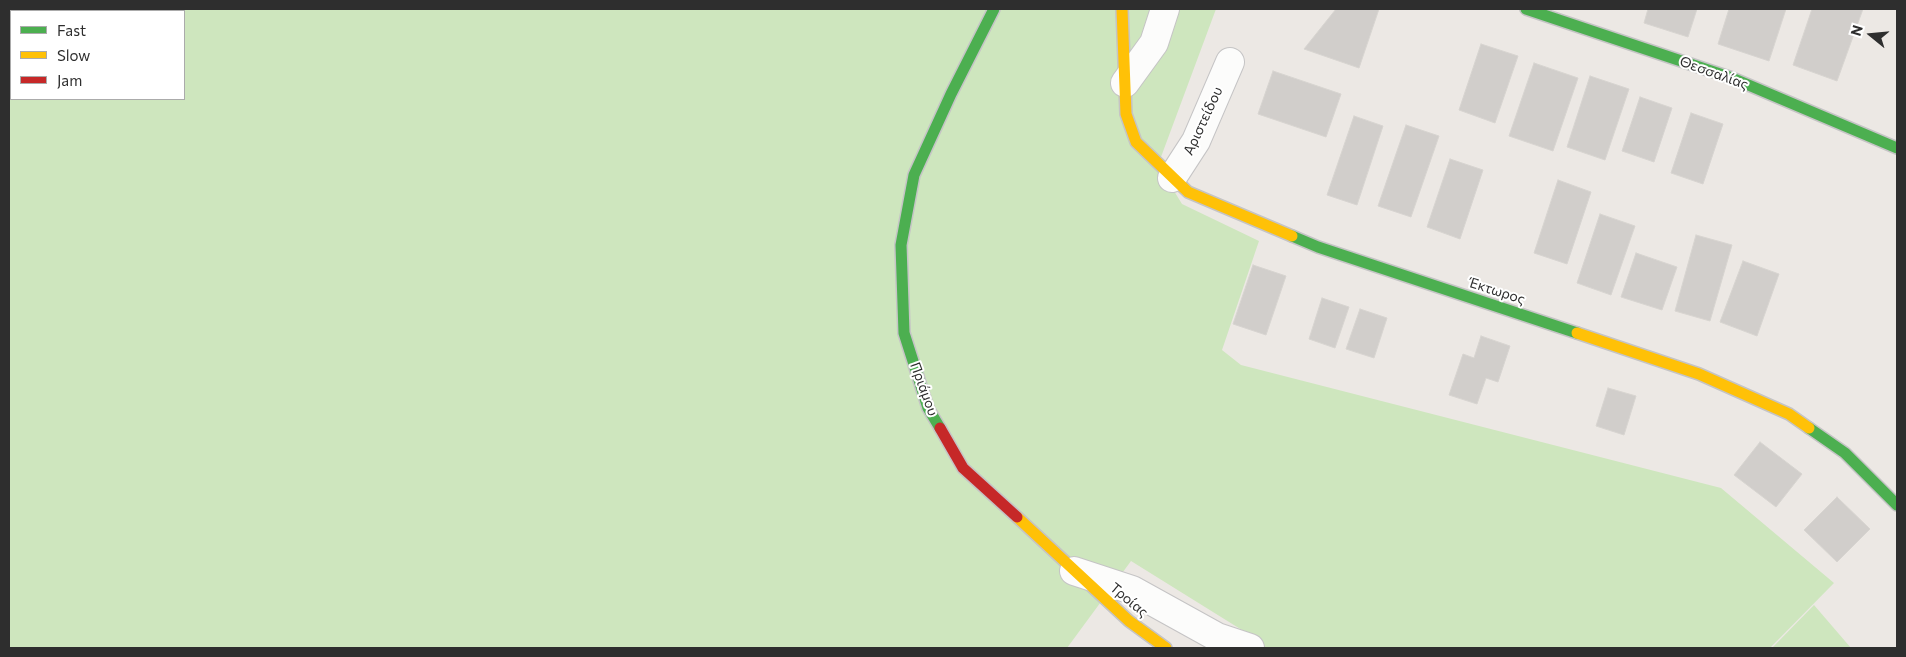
<!DOCTYPE html>
<html>
<head>
<meta charset="utf-8">
<style>
	body { margin:0 }
	#map { position:relative; width:1906px; height:657px; overflow:hidden; background:#ece8e4; font-family:Commissioner,sans-serif }
	canvas { display:block }
	.frame { position:absolute; inset:0; border:10px solid #2e2e2e; pointer-events:none }
	.legend { position:absolute; left:10px; top:10px; width:175px; height:90px; box-sizing:border-box; background:#fff; border:1px solid #ababab; margin:0; padding:6px 9px; list-style:none; font-size:15px; color:#2e2e2e }
	.legend li { display:flex; align-items:center; gap:10px; height:25px }
	.legend b { width:25px; border:1px solid #ababab }
	.north { position:absolute; left:1846px; top:10px; width:50px; height:50px; -webkit-text-stroke:4px #fff; paint-order:stroke; rotate:287deg; font-size:14px; font-weight:700; line-height:20px; text-align:center; color:#2e2e2e }
	.north::after { content:''; display:block; margin:auto; width:18px; height:22px; background:#2e2e2e; clip-path:polygon(50% 0,100% 100%,50% 72%,0 100%) }
</style>
</head>
<body>
<div id="map">
<canvas width="1906" height="657"></canvas>
<div class="frame"></div>
<ul class="legend">
<li><b style="height:6px;background:#4caf50"></b>Fast</li>
<li><b style="height:6px;background:#ffc107"></b>Slow</li>
<li><b style="height:6px;background:#c62828"></b>Jam</li>
</ul>
<div class="north">N</div>
</div>
<script>
const g = document.querySelector('canvas').getContext('2d');
g.lineJoin = 'round';
function paint(path, color) {
  g.fillStyle = color;
  g.fill(path, 'evenodd');
}
function shape(rows) {
  const path = new Path2D();
  for (const r of rows) {
    path.moveTo(r[0], r[1]);
    for (let i = 2; i < r.length; i += 2) path.lineTo(r[i], r[i + 1]);
  }
  return path;
}
function strokePath(path, color, width, dash) {
  g.strokeStyle = color;
  g.lineWidth = width;
  g.lineCap = dash ? 'butt' : 'round';
  g.setLineDash(dash || []);
  g.stroke(path);
}
function drawText(font, color, halo, rows, align = 'center') {
  g.font = font + ' Commissioner,sans-serif';
  g.lineWidth = 4;
  g.setLineDash([]);
  g.textBaseline = 'middle';
  g.strokeStyle = halo;
  g.fillStyle = color;
  for (const [text, x, y, turn = 0] of rows) {
    g.save();
    g.translate(x, y);
    g.rotate((+turn || 0) * Math.PI / 180);
    g.textAlign = isNaN(turn) ? turn : align;
    if (halo) g.strokeText(text, 0, 0);
    g.fillText(text, 0, 0);
    g.restore();
  }
}
paint(shape([
	[9,9,1216,9,1158,165,1182,204,1259,241,1222,350,1241,365,1721,488,1834,583,1770,648,1246,648,1258,640,1131,561,1067,648,9,648],
	[11,11,184,11,184,99,11,99],
	[1814,605,1851,648,1772,648]
]), '#cee6be');
const building = shape([
	[1336,9,1379,9,1359,68,1304,49,1336,9],
	[1648,9,1697,9,1688,37,1644,23,1648,9],
	[1729,9,1786,9,1769,61,1718,44,1729,9],
	[1812,9,1863,9,1837,81,1793,65,1812,9],
	[1481,44,1518,56,1495,123,1459,110,1481,44],
	[1534,63,1578,78,1553,151,1509,136,1534,63],
	[1273,71,1341,94,1326,137,1258,114,1273,71],
	[1590,76,1629,89,1605,160,1567,147,1590,76],
	[1640,97,1672,108,1654,162,1622,151,1640,97],
	[1691,113,1723,124,1703,184,1671,173,1691,113],
	[1354,116,1383,126,1357,205,1327,195,1354,116],
	[1406,125,1439,136,1411,217,1378,206,1406,125],
	[1450,159,1483,170,1460,239,1427,227,1450,159],
	[1558,180,1591,192,1567,264,1534,253,1558,180],
	[1600,214,1635,226,1611,295,1577,283,1600,214],
	[1696,235,1732,245,1710,321,1675,311,1696,235],
	[1636,253,1677,267,1662,310,1621,297,1636,253],
	[1743,261,1779,274,1757,336,1720,322,1743,261],
	[1253,265,1286,276,1266,335,1233,324,1253,265],
	[1322,298,1349,307,1335,348,1309,339,1322,298],
	[1360,309,1387,318,1374,358,1346,349,1360,309],
	[1481,336,1510,346,1498,382,1486,378,1477,404,1449,395,1463,354,1474,358,1481,336],
	[1608,388,1636,396,1624,435,1596,426,1608,388],
	[1760,442,1802,474,1776,507,1734,475,1760,442],
	[1837,497,1870,529,1837,562,1804,530,1837,497]
]);
paint(building, '#d1cecb');
strokePath(building, '#d7d4d0', 1);
const street = shape([
	[1125,83,1154,43,1165,9],
	[1172,178,1196,141,1230,62],
	[1074,571,1132,590,1217,637,1250,648]
]);
const fast = shape([
	[1526,9,1732,78,1897,148],
	[1292,236,1318,247,1577,333],
	[940,428,928,408,904,333,901,245,914,175,951,94,994,9],
	[1809,428,1845,453,1897,505]
]);
const slow = shape([
	[1122,9,1126,114,1136,142,1188,192,1292,236],
	[1577,333,1699,374,1789,414,1809,428],
	[1017,517,1129,621,1166,648]
]);
const jam = shape([
	[940,428,963,468,1017,517]
]);
strokePath(street, '#c5c4c5', 30);
strokePath(fast, '#c5c4c5', 14);
strokePath(slow, '#c5c4c5', 14);
strokePath(jam, '#c5c4c5', 14);
strokePath(street, '#fcfcfb', 28);
strokePath(fast, '#4caf50', 11);
strokePath(slow, '#ffc107', 11);
strokePath(jam, '#c62828', 11);
drawText('14px', '#2e2e2e', '#fff', [
	["Θεσσαλίας",1714,73,20],
	["Αριστείδου",1203,121,-65],
	["Έκτωρος",1497,291,18],
	["Πριάμου",924,389,70],
	["Τροίας",1129,600,40]
]);
</script>
</body>
</html>
